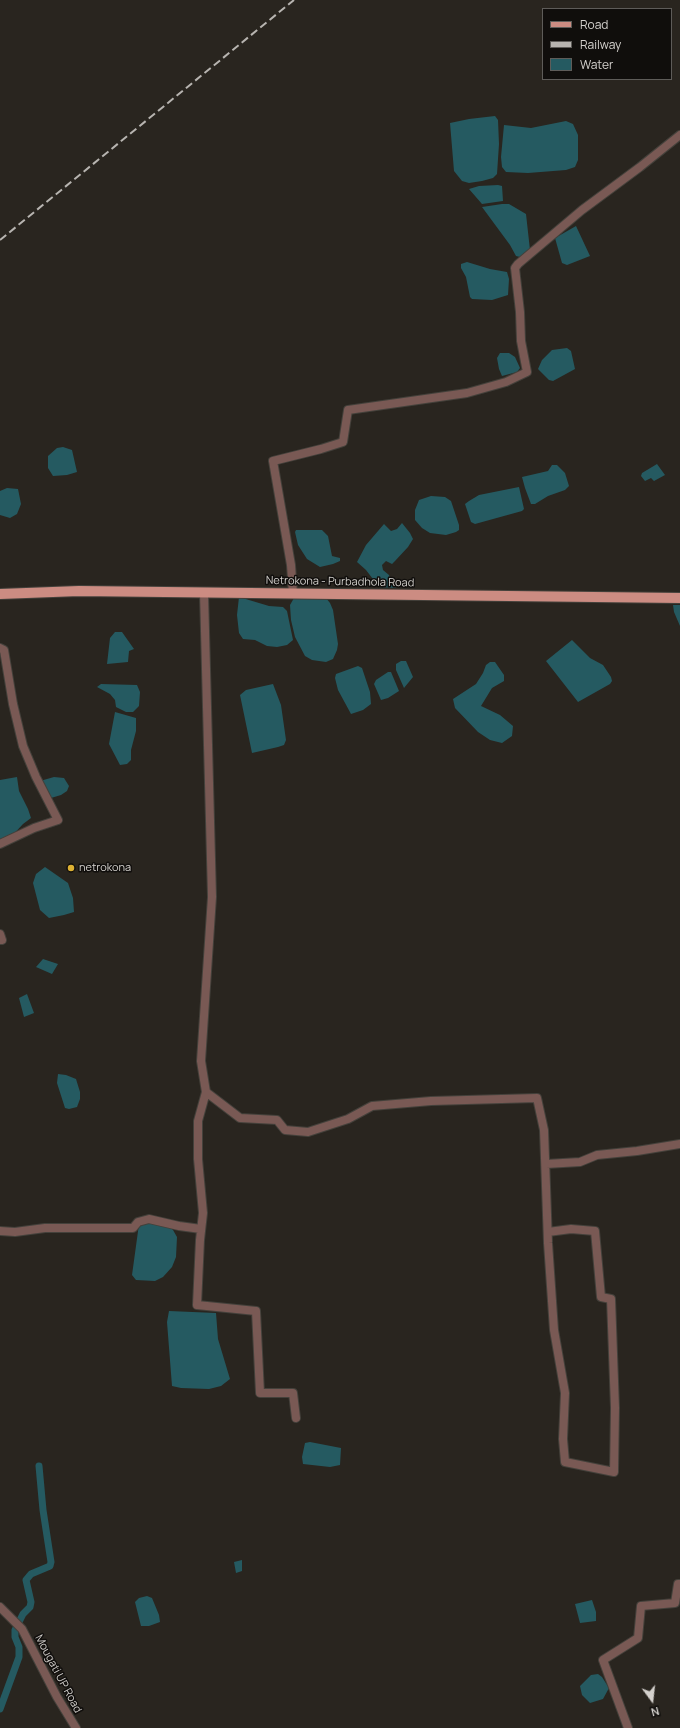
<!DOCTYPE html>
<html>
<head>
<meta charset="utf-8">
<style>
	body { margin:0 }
	#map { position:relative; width:680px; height:1728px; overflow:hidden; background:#29251f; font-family:Manrope,sans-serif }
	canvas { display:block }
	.legend { position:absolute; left:542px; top:8px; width:130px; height:72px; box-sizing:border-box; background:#100e0c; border:1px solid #5e5c59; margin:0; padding:5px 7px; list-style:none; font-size:12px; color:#d4d1cd }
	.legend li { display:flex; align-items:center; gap:8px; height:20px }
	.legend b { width:20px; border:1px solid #5e5c59 }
	.north { position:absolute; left:632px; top:1680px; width:40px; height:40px; -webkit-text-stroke:3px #100e0c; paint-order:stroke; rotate:165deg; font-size:11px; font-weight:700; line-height:16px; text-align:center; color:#d4d1cd }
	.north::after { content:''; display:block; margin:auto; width:14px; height:18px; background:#d4d1cd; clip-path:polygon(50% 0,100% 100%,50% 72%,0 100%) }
</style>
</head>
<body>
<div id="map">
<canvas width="680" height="1728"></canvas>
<ul class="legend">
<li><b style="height:5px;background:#cc8c82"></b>Road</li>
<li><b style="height:5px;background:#b7b4b0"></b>Railway</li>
<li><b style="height:11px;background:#255a61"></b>Water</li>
</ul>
<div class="north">N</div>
</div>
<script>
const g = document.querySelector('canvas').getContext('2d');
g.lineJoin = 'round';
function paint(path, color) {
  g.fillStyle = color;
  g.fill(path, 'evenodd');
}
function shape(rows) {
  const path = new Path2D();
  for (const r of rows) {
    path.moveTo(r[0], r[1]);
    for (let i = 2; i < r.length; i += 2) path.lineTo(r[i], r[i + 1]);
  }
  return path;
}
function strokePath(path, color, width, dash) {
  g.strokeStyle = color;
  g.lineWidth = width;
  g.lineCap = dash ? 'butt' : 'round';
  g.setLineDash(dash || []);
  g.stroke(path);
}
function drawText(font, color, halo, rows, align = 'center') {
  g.font = font + ' Manrope,sans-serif';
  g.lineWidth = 3;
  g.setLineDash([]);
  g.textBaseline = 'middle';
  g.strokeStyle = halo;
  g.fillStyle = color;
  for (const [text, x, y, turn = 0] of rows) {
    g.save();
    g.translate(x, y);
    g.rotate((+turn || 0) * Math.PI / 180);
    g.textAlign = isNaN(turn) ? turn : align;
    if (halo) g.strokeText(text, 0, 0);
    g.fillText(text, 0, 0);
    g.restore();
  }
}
paint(shape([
	[495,116,498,120,499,144,497,174,493,178,482,181,469,183,462,181,454,171,450,123,469,119],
	[566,121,573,124,578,135,578,160,575,167,566,170,528,173,506,172,502,167,501,157,504,125,531,128],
	[498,185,502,186,503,201,482,204,469,189,479,186],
	[502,204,509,204,526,214,530,250,520,257,516,256,510,245,482,207],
	[576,226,590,256,567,265,562,263,555,238],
	[467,262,490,269,507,272,509,279,508,295,492,300,472,299,470,297,466,277,461,268,461,264],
	[567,348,571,351,575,369,553,381,549,380,538,369,542,360,552,350],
	[500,353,509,353,515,357,520,368,517,372,502,376,499,369,497,358],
	[63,447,72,450,77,472,67,475,53,476,48,468,48,456,57,448],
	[657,464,665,475,654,481,651,478,645,481,641,476,642,473],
	[552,465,557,465,565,473,569,486,565,490,548,496,535,504,531,504,525,488,522,477,548,471],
	[519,487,524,509,522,511,475,524,471,522,465,504,469,501,479,495],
	[7,488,18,489,21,504,17,514,10,518,0,515,0,491],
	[431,496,445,497,451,501,459,525,459,530,456,532,446,535,430,533,422,528,415,520,415,510,419,500],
	[402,523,410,533,413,539,408,547,395,561,392,564,386,561,382,565,383,570,389,575,392,584,396,588,379,587,366,570,357,562,366,545,384,524,391,531,397,529],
	[296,530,322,530,328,536,332,556,340,558,340,561,333,564,320,567,307,559,298,545,295,532],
	[239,597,269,606,283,607,287,611,293,640,287,645,277,647,267,646,255,640,243,639,239,633,237,615],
	[294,598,326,598,330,603,333,610,338,644,337,650,333,659,326,662,312,660,305,656,295,637,291,620,290,605],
	[673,605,680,605,680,626,674,612],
	[115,632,122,632,134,649,129,651,128,662,107,664,110,638],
	[572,640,590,658,603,665,611,677,612,681,610,684,578,702,546,661],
	[401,661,406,661,413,677,404,688,396,670,396,664],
	[490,662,495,662,504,675,504,681,492,688,481,706,500,715,513,726,512,736,502,743,490,740,478,732,455,708,453,699,476,684,483,673,486,665],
	[358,666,362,668,370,692,371,704,363,710,351,714,338,690,335,678,336,674],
	[388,672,391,672,399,691,388,698,381,700,374,684,376,680],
	[101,684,137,685,140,692,139,706,133,712,126,712,116,707,115,700,110,694,97,687],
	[273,684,281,705,286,740,284,745,278,747,252,753,240,695,246,690],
	[115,712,136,718,136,731,131,750,131,760,127,764,120,765,109,744],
	[17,777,19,791,28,809,31,818,23,824,11,837,0,842,0,780],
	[54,777,64,778,69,786,67,791,61,795,51,798,40,781],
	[45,867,68,883,73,898,74,912,64,915,49,918,40,910,33,883,36,874],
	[43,959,58,964,52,974,36,967],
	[27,994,34,1013,24,1017,19,998],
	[58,1074,66,1075,76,1079,80,1092,80,1099,77,1107,69,1109,65,1108,57,1083],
	[143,1221,165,1222,173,1230,177,1237,176,1257,172,1267,163,1277,155,1281,136,1280,132,1275,139,1224],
	[169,1311,216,1313,218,1339,230,1379,221,1386,209,1389,181,1388,172,1386,167,1322],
	[310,1442,341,1448,340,1465,330,1467,303,1464,302,1457,305,1443],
	[242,1560,242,1571,236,1573,234,1562],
	[147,1596,152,1598,159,1615,160,1622,149,1626,141,1626,135,1602,139,1598],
	[592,1600,596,1612,596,1621,580,1623,575,1604],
	[598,1674,602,1677,609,1688,603,1699,590,1703,582,1695,580,1686,591,1675]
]), '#255a61');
strokePath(shape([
	[0,1709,19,1657,19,1647,15,1637,15,1630,23,1614,30,1607,31,1602,26,1580,31,1574,50,1566,51,1562,43,1510,39,1466]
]), '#255a61', 7);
const minor = shape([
	[204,593,212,897,201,1061,206,1092,198,1121,198,1159,203,1213,200,1240,197,1305,256,1311,260,1393,293,1393,296,1418],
	[293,594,291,565,273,461,321,449,343,442,348,410,467,393,506,382,527,372,521,341,520,312,515,268,518,264,582,210,640,167,680,135],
	[0,648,4,650,13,704,23,746,36,777,58,820,34,828,0,844],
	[0,934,2,940,0,940],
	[206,1092,240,1118,277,1120,285,1130,308,1132,348,1119,372,1106,431,1101,537,1098,544,1130,548,1243,554,1330,565,1393,563,1439,565,1462,614,1472,615,1408,611,1299,601,1297,595,1231,571,1229,548,1232],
	[546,1164,580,1162,597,1155,637,1151,680,1144],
	[0,1231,15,1232,45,1228,133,1228,138,1222,149,1219,179,1226,201,1229],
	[0,1607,22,1629,57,1697,76,1728],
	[628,1728,603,1660,638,1638,641,1606,675,1603,678,1584,680,1584]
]);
const major = shape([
	[0,594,79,591,680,598]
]);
strokePath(minor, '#44413b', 10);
strokePath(major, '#44413b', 12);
strokePath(minor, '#795954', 8);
strokePath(major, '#cc8c82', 10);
strokePath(shape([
	[0,240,294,0]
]), '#b7b4b0', 2, [8, 4]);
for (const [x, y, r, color] of [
	[71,868,4,"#ddb133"]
]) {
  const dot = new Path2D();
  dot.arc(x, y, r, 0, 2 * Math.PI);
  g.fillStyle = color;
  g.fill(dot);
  strokePath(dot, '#100e0c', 1.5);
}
drawText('11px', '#d4d1cd', '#100e0c', [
	["Netrokona - Purbadhola Road",340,582,1],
	["Mougati UP Road",58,1674,62]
]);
drawText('11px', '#d4d1cd', '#100e0c', [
	["netrokona",79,868]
], 'left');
</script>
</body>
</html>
